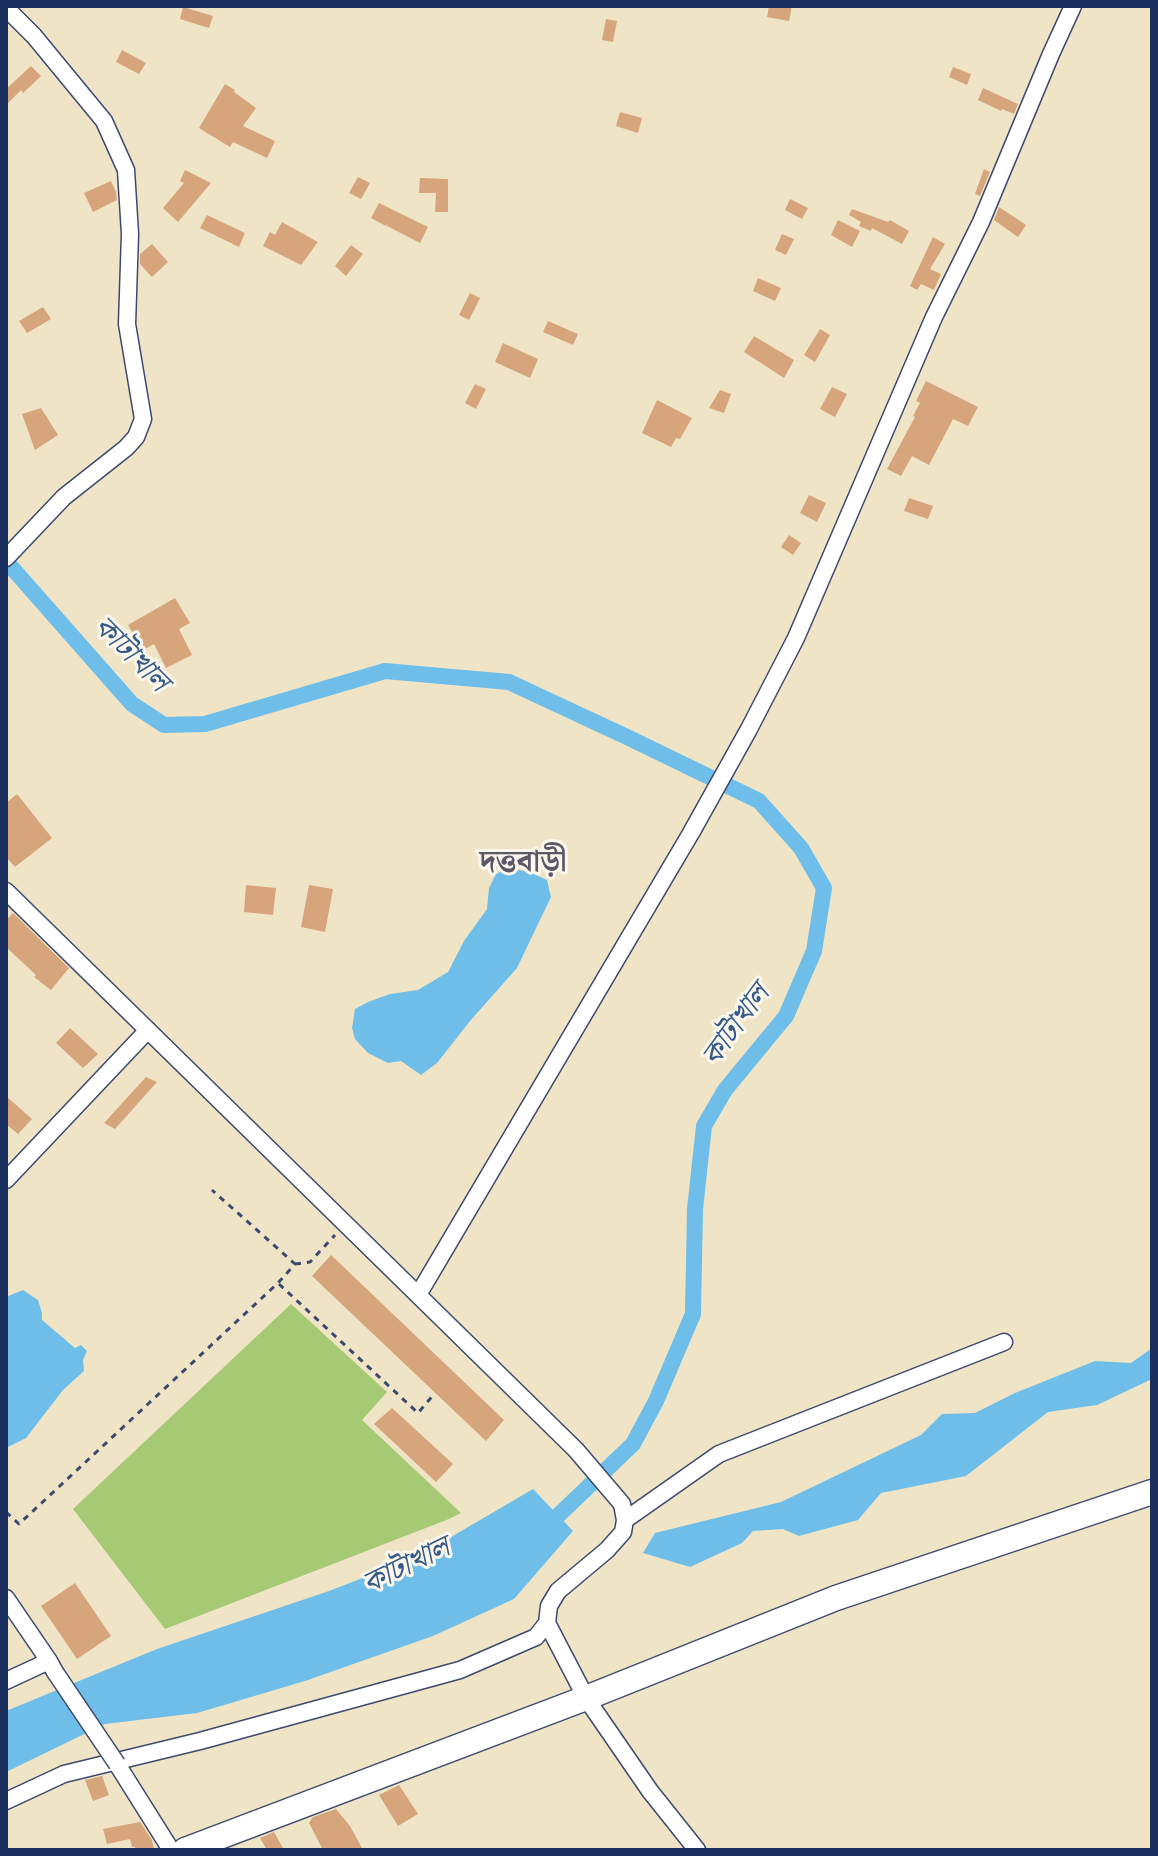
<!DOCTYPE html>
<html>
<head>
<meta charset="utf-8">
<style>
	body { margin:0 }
	#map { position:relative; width:1158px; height:1856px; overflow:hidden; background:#f0e4c7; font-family:"IM FELL Great Primer",serif }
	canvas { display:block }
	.frame { position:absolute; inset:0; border:8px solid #1b2f5e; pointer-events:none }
</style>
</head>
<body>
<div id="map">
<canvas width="1158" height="1856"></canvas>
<div class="frame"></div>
</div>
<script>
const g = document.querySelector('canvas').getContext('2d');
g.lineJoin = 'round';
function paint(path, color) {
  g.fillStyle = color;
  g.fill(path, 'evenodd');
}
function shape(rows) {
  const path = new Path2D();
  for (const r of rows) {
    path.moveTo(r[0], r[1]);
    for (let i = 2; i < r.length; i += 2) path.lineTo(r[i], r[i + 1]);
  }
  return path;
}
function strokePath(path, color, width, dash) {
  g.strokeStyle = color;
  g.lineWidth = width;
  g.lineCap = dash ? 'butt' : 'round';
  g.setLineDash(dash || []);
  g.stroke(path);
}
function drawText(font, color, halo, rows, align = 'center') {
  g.font = font + ' "IM FELL Great Primer","Noto Serif Bengali",serif';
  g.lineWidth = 6;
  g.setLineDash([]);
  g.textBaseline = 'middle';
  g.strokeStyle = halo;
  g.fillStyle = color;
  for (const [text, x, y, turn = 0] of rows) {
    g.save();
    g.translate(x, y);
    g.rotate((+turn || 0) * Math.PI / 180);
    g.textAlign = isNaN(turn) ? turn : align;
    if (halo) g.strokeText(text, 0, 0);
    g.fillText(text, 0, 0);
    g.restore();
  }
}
paint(shape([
	[291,1304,387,1392,362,1420,461,1513,449,1519,165,1629,73,1509]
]), '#a5ca73');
paint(shape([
	[508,868,529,872,547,880,551,897,517,968,470,1021,437,1063,421,1075,401,1061,388,1063,368,1053,355,1039,352,1028,355,1009,368,1002,390,994,418,990,448,972,464,941,487,909,489,888,496,874],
	[23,1290,38,1300,42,1313,42,1320,75,1348,81,1345,87,1351,83,1360,84,1371,63,1390,26,1438,6,1448,6,1297],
	[1152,1348,1152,1379,1097,1405,1048,1412,966,1476,881,1493,858,1520,799,1536,783,1529,753,1531,742,1543,690,1567,643,1553,655,1533,781,1502,921,1435,942,1414,975,1413,1015,1393,1095,1361,1131,1363],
	[533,1489,573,1531,514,1599,433,1636,305,1681,197,1713,105,1724,6,1772,6,1711,157,1649,329,1591,417,1557]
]), '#6ebee9');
strokePath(shape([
	[6,561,132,704,164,725,205,724,385,671,509,682,627,737,759,801,801,848,824,888,814,951,786,1016,725,1090,704,1126,695,1209,693,1314,656,1401,633,1444,544,1529]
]), '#6ebee9', 16);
paint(shape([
	[769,6,792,6,789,21,767,17],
	[183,7,213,16,209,28,180,19],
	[606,19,617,21,613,42,602,40],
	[122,50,146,63,139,74,116,62],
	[31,66,41,76,23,93,21,90,6,105,6,89],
	[953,67,971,74,967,85,949,77],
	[225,84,235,90,234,92,256,108,243,126,275,141,267,158,233,142,230,147,199,128],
	[983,88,1018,104,1014,114,1002,109,1001,111,978,100],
	[620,112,642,118,638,133,616,126],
	[984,169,990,172,980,196,975,194],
	[185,170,211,183,178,222,163,208,184,183,180,181],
	[358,177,370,183,361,199,349,193],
	[420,178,448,179,448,212,435,212,436,193,419,193],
	[111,181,116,192,117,200,93,212,84,193],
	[790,199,808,208,802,219,785,210],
	[379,203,428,227,420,243,387,226,388,223,386,226,371,218],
	[999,207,1026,225,1018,237,994,220],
	[852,209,888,222,890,220,909,231,902,244,872,228,871,231,859,226,861,222,849,215],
	[207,215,245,233,239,247,200,228],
	[838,220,860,231,852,247,831,235],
	[282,222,318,242,301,265,263,246,270,232,275,235],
	[782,234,794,239,786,255,775,250],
	[933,237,945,244,930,269,941,274,934,290,921,284,917,290,910,286],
	[152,244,168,262,152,277,140,264,140,254],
	[351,245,363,254,346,276,335,266],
	[758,278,781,288,775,301,753,291],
	[470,293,480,298,469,320,459,315],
	[43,307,51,319,27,333,19,321],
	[548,321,578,334,573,345,543,332],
	[820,329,830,335,815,362,804,355],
	[754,336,794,360,784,378,744,352],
	[503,343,538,359,530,378,495,362],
	[926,381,978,407,968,426,953,419,929,465,912,456,901,476,887,469,915,417,913,416,920,403,916,401],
	[475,384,486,389,476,409,465,403],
	[832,387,847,394,835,417,820,409],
	[720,390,731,394,724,413,709,408],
	[657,400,692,418,680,439,676,438,671,447,642,433],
	[41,408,58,435,35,450,22,414],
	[809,495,826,503,817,522,800,513],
	[909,498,933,506,928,519,904,511],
	[789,535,801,543,793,555,781,547],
	[175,598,190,623,179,629,192,655,166,668,154,644,143,650,128,625],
	[17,794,52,838,15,867,6,857,6,803],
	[246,885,276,888,273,915,244,912],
	[309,885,333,889,325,932,301,927],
	[13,913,69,968,51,990,34,977,36,975,6,947,6,920],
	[70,1028,98,1054,83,1068,56,1043],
	[146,1077,157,1082,115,1129,104,1123],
	[6,1096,32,1119,18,1134,6,1124],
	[331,1255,504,1420,486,1441,312,1276],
	[392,1408,453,1464,436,1482,374,1424],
	[75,1583,111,1636,77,1659,41,1606],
	[102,1776,109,1795,93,1801,85,1780],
	[399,1785,418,1814,398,1826,379,1795],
	[336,1809,350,1826,363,1850,323,1850,309,1823,313,1817],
	[140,1822,152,1840,154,1849,135,1850,135,1847,132,1847,130,1839,107,1844,103,1829],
	[274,1832,284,1850,267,1850,260,1838]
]), '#d6a57c');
const street = shape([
	[6,8,34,36,104,121,126,170,130,234,127,324,143,419,136,437,126,448,64,497,6,558],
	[6,891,576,1450,622,1504,625,1520,623,1532,607,1550,558,1591,549,1606,547,1623,586,1698,650,1791,697,1850],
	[6,1180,148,1030],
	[418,1295,691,833,749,729,796,638,934,317,981,222,1051,54,1073,6],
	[625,1520,719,1454,1004,1342],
	[6,1598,49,1661,55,1672],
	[6,1681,49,1661],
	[117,1764,171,1850],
	[6,1801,64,1774,200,1741,460,1670,536,1637,547,1623]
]);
const secondary = shape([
	[185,1850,586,1698,836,1598,1152,1492]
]);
strokePath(street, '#3b4a6e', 19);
strokePath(secondary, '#3b4a6e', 27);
strokePath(shape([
	[295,1264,310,1262,335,1235],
	[279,1284,418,1413,435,1393],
	[6,1512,19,1524,278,1283,295,1264,212,1190]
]), '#3b4a6e', 3, [6, 6]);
strokePath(street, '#fff', 16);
strokePath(secondary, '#fff', 24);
const streetBridge = shape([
	[55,1672,117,1764]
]);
strokePath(streetBridge, '#3b4a6e', 19, []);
strokePath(streetBridge, '#fff', 16);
drawText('italic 30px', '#345a88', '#fbf7ec', [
	["কাটাখাল",130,655,45],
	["কাটাখাল",737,1026,-54],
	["কাটাখাল",407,1567,-26]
]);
drawText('bold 30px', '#5c5868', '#fbf7ec', [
	["দত্তবাড়ী",523,864]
]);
</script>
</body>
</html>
